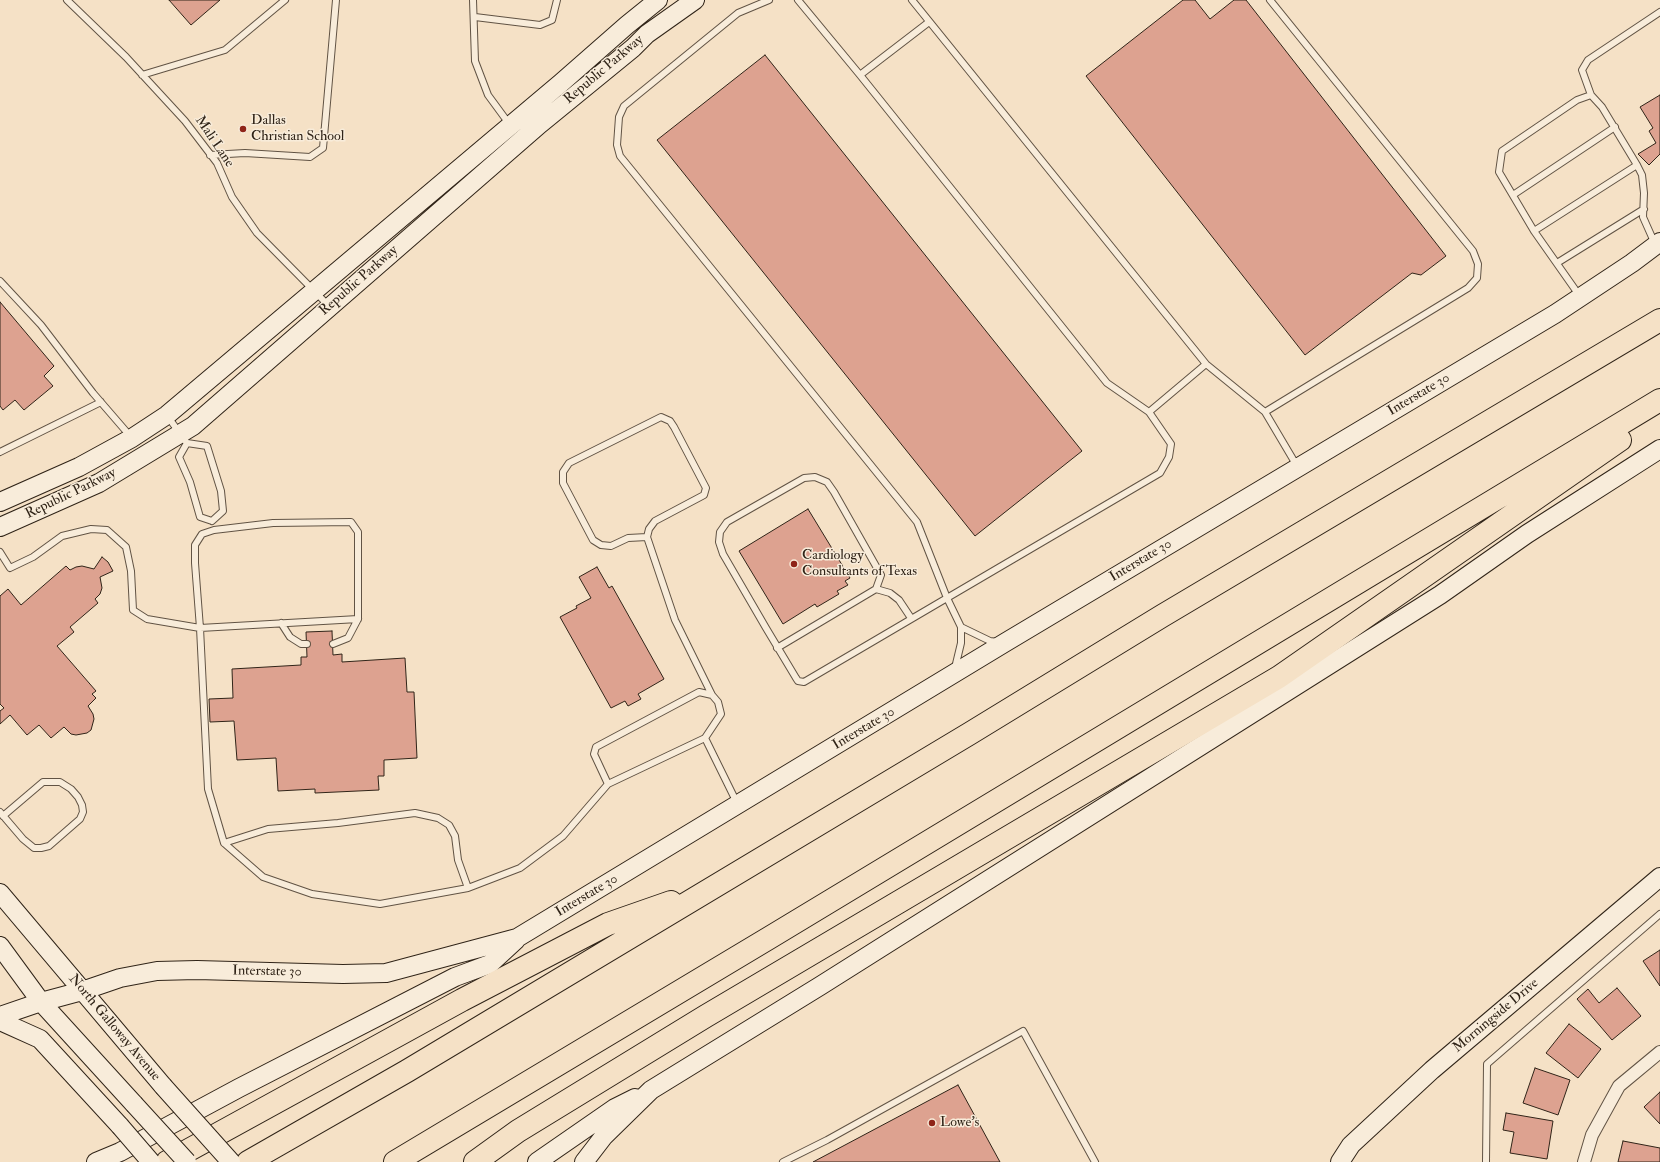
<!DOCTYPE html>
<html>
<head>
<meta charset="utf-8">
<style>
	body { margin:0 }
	canvas { display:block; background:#f5e1c6 }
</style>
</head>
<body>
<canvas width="1660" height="1162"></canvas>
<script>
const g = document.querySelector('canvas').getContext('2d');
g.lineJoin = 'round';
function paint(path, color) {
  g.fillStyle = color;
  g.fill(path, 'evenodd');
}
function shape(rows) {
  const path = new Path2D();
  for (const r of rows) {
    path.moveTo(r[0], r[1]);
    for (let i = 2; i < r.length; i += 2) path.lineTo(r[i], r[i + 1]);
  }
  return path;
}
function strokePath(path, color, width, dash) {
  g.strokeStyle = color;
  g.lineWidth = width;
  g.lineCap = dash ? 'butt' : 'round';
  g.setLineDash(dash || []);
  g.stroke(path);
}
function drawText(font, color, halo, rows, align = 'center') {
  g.font = font + ' "IM FELL Double Pica",serif';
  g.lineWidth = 3;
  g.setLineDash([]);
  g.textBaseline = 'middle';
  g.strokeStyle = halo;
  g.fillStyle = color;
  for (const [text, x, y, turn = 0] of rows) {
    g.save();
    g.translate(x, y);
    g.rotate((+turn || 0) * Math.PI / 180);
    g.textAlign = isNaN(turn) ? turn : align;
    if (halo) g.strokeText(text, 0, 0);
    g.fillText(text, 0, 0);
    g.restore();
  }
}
const building = shape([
	[169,0,220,0,191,25,169,0],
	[1183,0,1195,0,1210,19,1234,0,1246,0,1446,256,1421,275,1412,273,1305,355,1086,76,1183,0],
	[765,55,1082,451,975,536,657,140,765,55],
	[1660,95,1660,154,1649,165,1638,154,1656,143,1649,131,1653,128,1640,107,1660,95],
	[0,302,54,366,44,376,53,386,24,410,15,400,3,410,0,406,0,302],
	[808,509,850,578,845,581,848,585,837,591,839,594,817,607,815,604,783,624,739,551,808,509],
	[102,557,108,562,113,571,100,577,102,588,100,594,95,599,98,603,70,627,74,632,57,646,96,691,92,694,96,698,88,706,93,714,94,719,91,730,87,733,76,735,71,734,64,727,51,738,39,725,27,735,10,715,0,724,0,711,4,708,0,704,0,596,8,589,21,605,66,566,70,570,76,567,82,566,94,569,102,557],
	[597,567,609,588,612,586,664,679,638,694,641,699,628,706,625,701,611,708,560,617,577,608,576,606,591,598,579,577,597,567],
	[332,631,333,655,342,654,342,662,405,658,407,692,414,692,417,758,384,760,384,776,378,776,379,790,315,793,315,789,278,791,276,758,237,760,234,721,210,722,209,699,233,698,232,669,301,665,301,657,307,657,306,632,332,631],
	[1660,950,1660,986,1643,961,1660,950],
	[1617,988,1641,1016,1612,1040,1577,999,1588,989,1599,1003,1617,988],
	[1569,1024,1601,1049,1578,1078,1546,1053,1569,1024],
	[1535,1068,1570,1080,1558,1115,1523,1103,1535,1068],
	[958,1085,1000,1162,813,1162,958,1085],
	[1660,1092,1660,1124,1644,1107,1660,1092],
	[1506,1113,1553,1121,1547,1159,1510,1153,1514,1132,1503,1130,1506,1113],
	[1623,1141,1660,1148,1660,1162,1618,1162,1623,1141]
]);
paint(building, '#dda290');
strokePath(building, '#302418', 1);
const lane = shape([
	[67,0,126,57,185,121,217,163,232,197,257,233,328,305],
	[473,0,475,61,488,95,510,125],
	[769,0,738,13,624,106,619,117,617,145,620,156,917,522,947,598,1160,473,1169,457,1171,444,1149,412,1107,383,860,75,798,0],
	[912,0,1206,364,1265,412,1297,466],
	[475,17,540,25,552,20,557,0],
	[142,75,225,50,285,0],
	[860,75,929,22],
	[1591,95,1582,70,1588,60,1660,12],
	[210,155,245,153,310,157,323,148,336,0],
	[1513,195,1615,127],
	[1534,231,1637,165],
	[1557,263,1644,209],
	[0,281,41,325,93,393,131,437],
	[1579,295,1534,231,1499,172,1502,151,1577,100,1591,95,1602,107,1637,165,1642,175,1644,193,1643,217,1655,244],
	[1149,412,1206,364],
	[1265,412,1468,288,1477,278,1478,264,1473,251,1270,0],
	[168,417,187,443,207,446,221,491,223,511,212,521],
	[187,443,179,457,190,482,200,517,212,521],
	[0,452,101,402],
	[647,537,628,538,611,546,601,545,593,540,563,483,563,472,569,463,661,417,670,421,674,427,706,488,704,495,655,521,649,529,647,537,675,620,712,695],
	[0,552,10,568,33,557,62,536,91,529,107,530,126,547,131,571,133,610,147,619,200,628,358,619,358,532,351,522,273,523,214,530,202,534,195,545,195,563,200,628,208,789,224,843,263,877,312,894,380,904,468,888,520,868,563,836,608,784,705,738,737,803],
	[876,589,890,593,899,600,911,618],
	[281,623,290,637,301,644,307,644],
	[961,627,990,641,998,642],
	[333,644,348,638,358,619],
	[777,648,876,589,881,575,834,492,827,482,815,477,804,478,727,522,720,532,719,542,723,554,766,628,796,678,798,681,804,682,947,598,961,627,961,643,955,668],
	[608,784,594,754,596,747,699,692,712,695,718,702,721,714,705,738],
	[0,812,23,839,34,848,41,848,49,846,80,819,83,812,82,805,78,797,71,789,60,782,43,782,3,816],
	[224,843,268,829,338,823,415,813,438,818,449,825,455,836,458,860,468,888],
	[783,1162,827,1140,1023,1031,1095,1162],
	[1486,1162,1487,1064,1660,914]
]);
const street = shape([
	[1584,1162,1592,1135,1619,1086,1660,1052]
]);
const secondary = shape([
	[0,502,79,467,132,438,167,415,561,83,627,25,658,0],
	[0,527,99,483,193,426,540,124,633,48,647,34,695,0],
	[0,893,163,1086],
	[0,946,41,1002,134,1104],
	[0,1016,41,1002,82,991,120,978,157,971,197,970,343,974,386,973,517,938,1006,642,1555,314,1632,263,1660,242],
	[0,1021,40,1039,120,1126],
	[96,1162,120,1152,239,1088,455,977,490,964,516,940],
	[537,1162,615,1108,635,1098],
	[584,1162,604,1136,651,1090,820,986,1440,595,1527,534,1660,449],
	[1340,1162,1351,1145,1432,1070,1660,877]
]);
const highway = shape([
	[167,1162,462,1000,608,924,671,902],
	[248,1162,407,1071,969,734,1162,616,1660,320],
	[395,1162,769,938,1660,400],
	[475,1162,518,1131,706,1016,1279,677,1620,440]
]);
strokePath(lane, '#615344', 8);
strokePath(street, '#615344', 14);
strokePath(secondary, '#302418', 20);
strokePath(highway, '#302418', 24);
strokePath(lane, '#f8ecda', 6);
strokePath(street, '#f8ecda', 12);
strokePath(secondary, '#f8ecda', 18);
strokePath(highway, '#f5e1c6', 22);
const secondaryBridge = shape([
	[163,1086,231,1162],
	[134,1104,187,1162],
	[120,1126,151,1162]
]);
strokePath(secondaryBridge, '#302418', 20, []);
strokePath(secondaryBridge, '#f8ecda', 18);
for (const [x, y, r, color] of [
	[243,129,4,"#8f2418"],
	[794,564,4,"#8f2418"],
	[932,1123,4,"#8f2418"]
]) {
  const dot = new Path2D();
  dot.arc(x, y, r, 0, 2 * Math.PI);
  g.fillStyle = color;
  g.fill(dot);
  strokePath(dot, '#f8ecda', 1.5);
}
drawText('14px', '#302418', '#f8ecda', [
	["Republic Parkway",604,70,-40],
	["Mali Lane",214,142,56],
	["Republic Parkway",359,281,-41],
	["Interstate 30",1419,395,-31],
	["Republic Parkway",71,494,-26],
	["Interstate 30",1141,561,-31],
	["Interstate 30",864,729,-31],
	["Interstate 30",587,896,-31],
	["Interstate 30",267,972,1],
	["Morningside Drive",1496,1016,-40],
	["North Galloway Avenue",114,1028,50]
]);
drawText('14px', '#302418', '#f8ecda', [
	["Dallas",251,121],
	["Christian School",251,137],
	["Cardiology",802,556],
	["Consultants of Texas",802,572],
	["Lowe's",940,1123]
], 'left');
</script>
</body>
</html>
